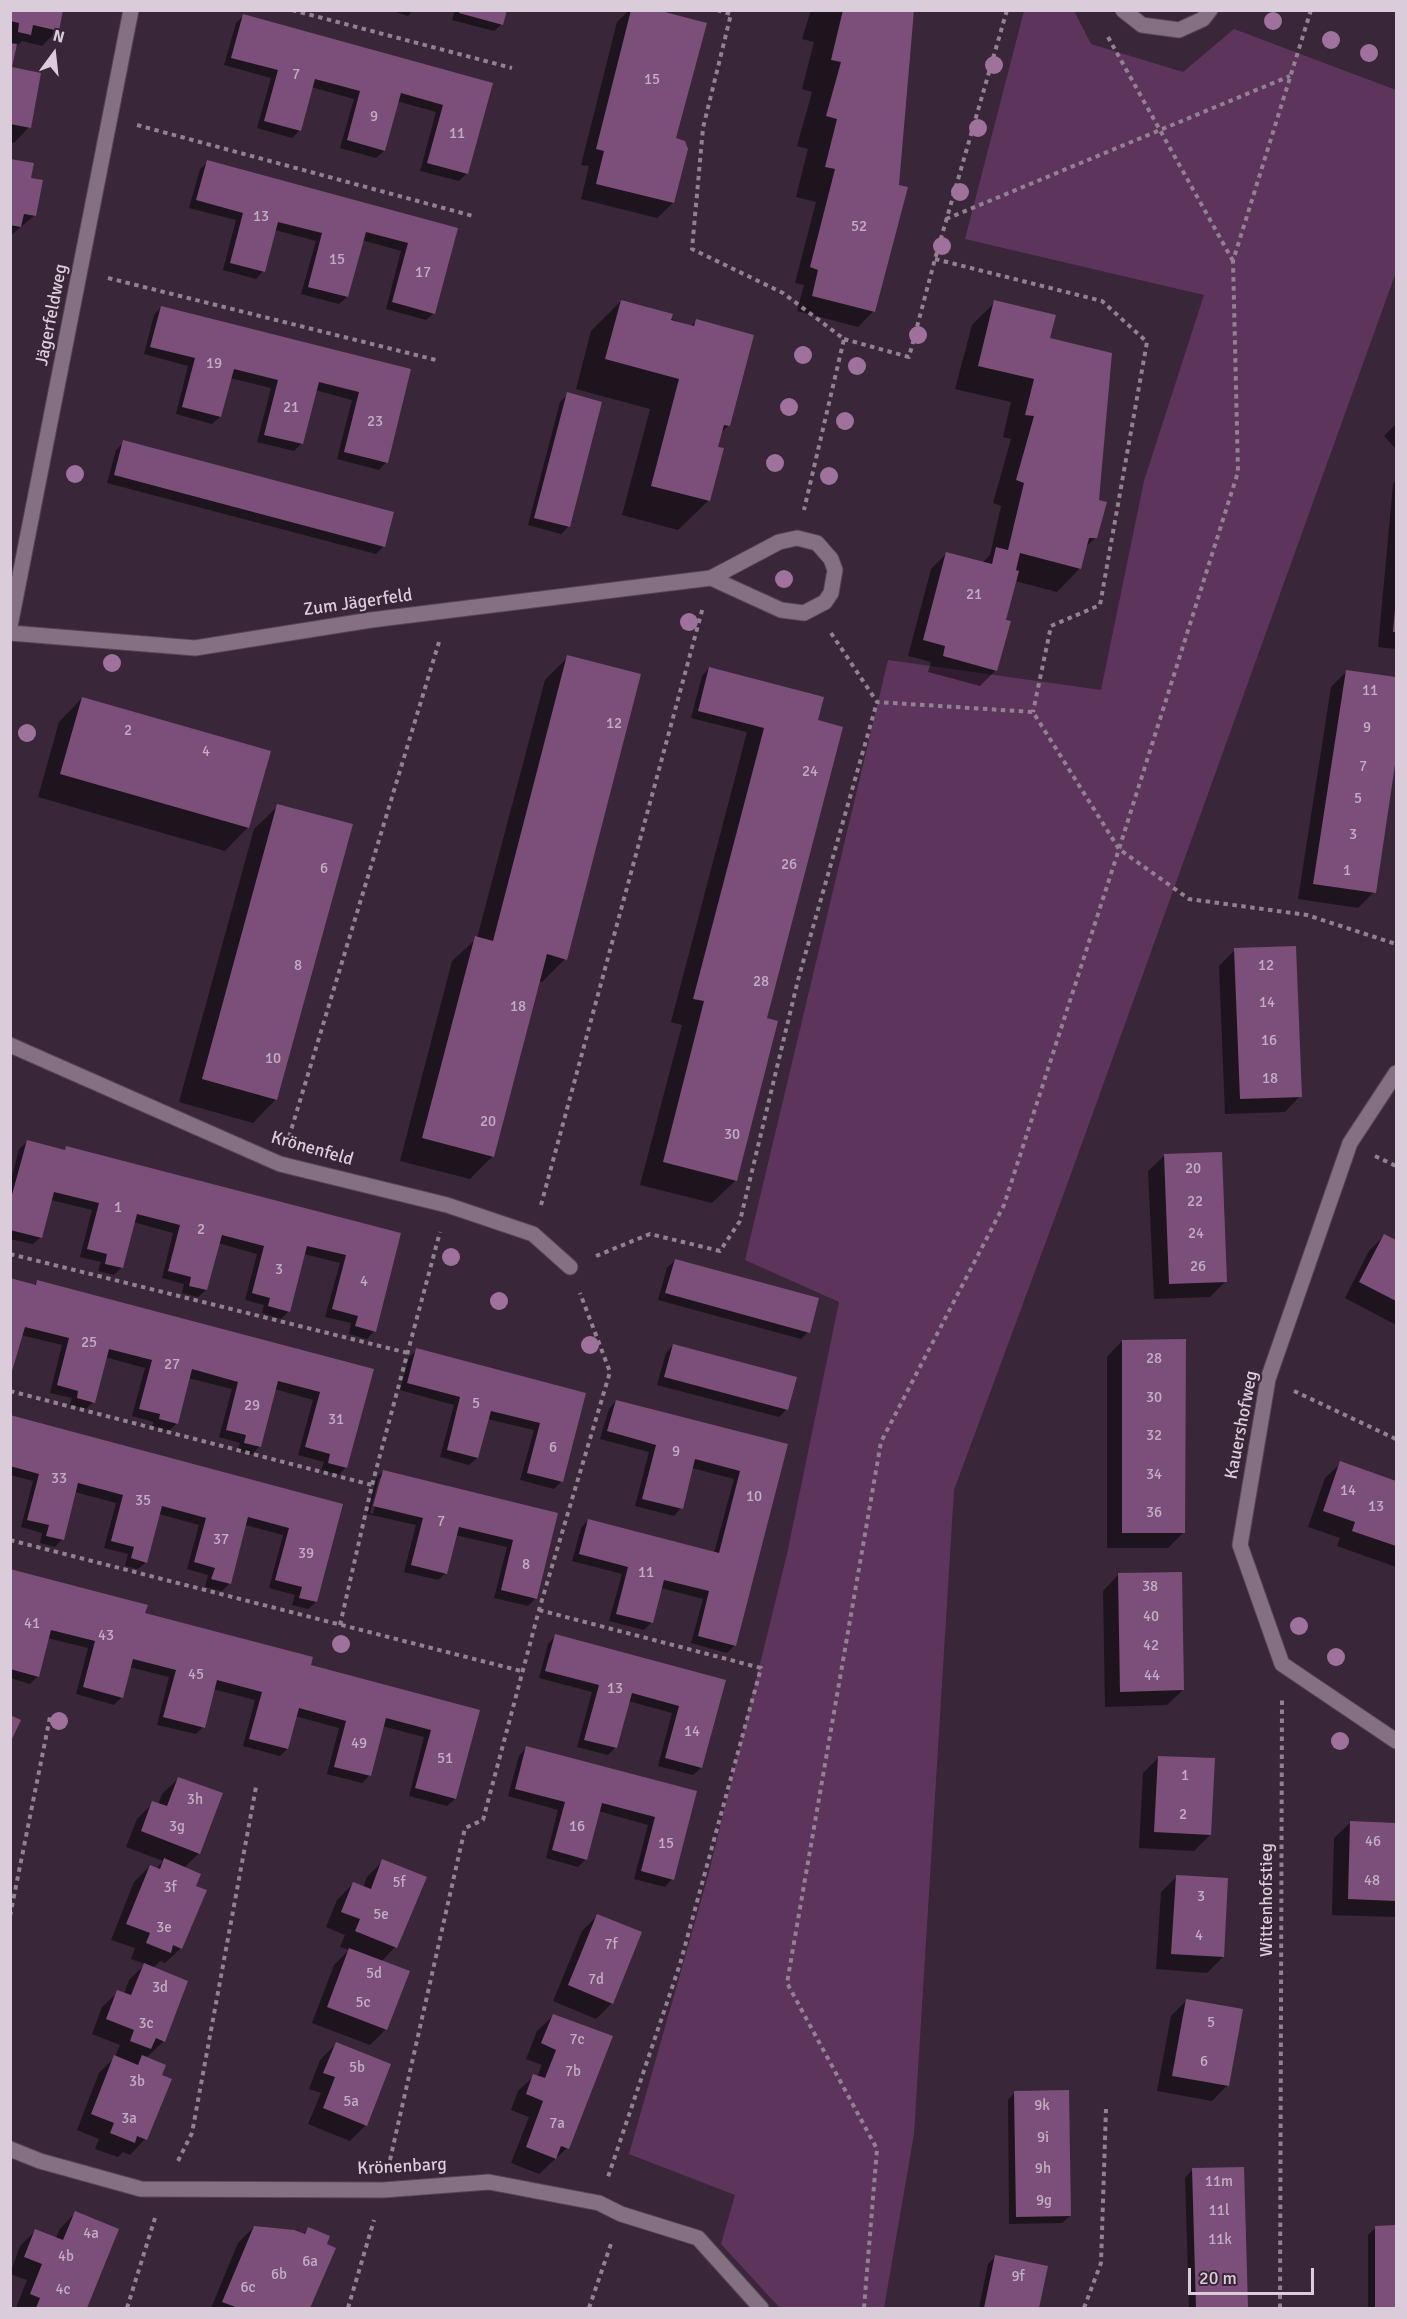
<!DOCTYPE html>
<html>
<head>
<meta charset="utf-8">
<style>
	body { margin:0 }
	#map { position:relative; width:1407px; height:2319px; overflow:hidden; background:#392638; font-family:Signika,sans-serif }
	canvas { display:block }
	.frame { position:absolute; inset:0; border:12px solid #dacdd9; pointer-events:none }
	.north { position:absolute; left:24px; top:24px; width:60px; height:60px; -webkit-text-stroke:4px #392638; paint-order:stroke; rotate:15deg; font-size:16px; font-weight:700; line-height:24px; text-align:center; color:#dacdd9 }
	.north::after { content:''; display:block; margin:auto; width:21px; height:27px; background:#dacdd9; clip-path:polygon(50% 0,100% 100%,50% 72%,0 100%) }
	.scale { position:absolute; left:1188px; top:2268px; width:126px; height:27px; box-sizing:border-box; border:3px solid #dacdd9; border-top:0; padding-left:8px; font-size:18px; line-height:21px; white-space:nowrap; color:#dacdd9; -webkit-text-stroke:4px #392638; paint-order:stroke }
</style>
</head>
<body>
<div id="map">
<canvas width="1407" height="2319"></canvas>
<div class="frame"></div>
<div class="north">N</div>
<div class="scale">20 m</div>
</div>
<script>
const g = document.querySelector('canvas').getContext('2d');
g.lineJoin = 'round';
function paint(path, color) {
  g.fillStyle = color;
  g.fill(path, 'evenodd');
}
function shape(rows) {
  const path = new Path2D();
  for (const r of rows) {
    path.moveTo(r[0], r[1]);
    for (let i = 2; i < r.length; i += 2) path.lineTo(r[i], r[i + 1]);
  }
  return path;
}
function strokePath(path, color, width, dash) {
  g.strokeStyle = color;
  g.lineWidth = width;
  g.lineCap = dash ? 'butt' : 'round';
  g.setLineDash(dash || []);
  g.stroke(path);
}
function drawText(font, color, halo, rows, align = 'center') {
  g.font = font + ' Signika,sans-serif';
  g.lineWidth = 4.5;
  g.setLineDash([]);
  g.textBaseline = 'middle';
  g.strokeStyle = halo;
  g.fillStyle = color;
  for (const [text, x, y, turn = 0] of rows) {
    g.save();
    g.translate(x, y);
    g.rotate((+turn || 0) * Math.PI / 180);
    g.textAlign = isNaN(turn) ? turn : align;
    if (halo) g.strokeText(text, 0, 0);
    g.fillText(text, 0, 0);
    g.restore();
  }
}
paint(shape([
	[1024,11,1074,11,1091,44,1183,72,1234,29,1396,90,1396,272,1068,1182,954,1490,914,2134,884,2308,780,2308,721,2244,735,2195,629,2154,708,1876,787,1554,839,1302,745,1260,888,660,1101,690,1144,481,1204,295,965,239]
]), '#5d355c');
paint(shape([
	[10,10,58,30,42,46,22,41,14,49,11,68,29,127,14,143,10,142],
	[389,10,413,10,408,16],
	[455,10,506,10,502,24,494,31,452,20],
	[629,10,651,10,674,139,673,203,657,218,581,199,589,166,581,165,617,22],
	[811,10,913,10,874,311,858,327,797,311,804,285,795,283,816,202,796,197,808,149,797,146,812,92,802,89,814,42,802,39],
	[244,15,491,84,467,173,459,181,420,171,436,112,397,101,384,151,376,158,340,148,354,99,311,87,300,130,292,138,257,128,271,78,224,65,236,23],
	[10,161,29,179,35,215,10,236],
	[208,162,456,229,434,313,426,320,386,309,401,251,362,240,347,297,339,304,301,294,316,241,275,230,263,271,256,279,223,270,236,220,189,208,200,169],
	[621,301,691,326,696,321,728,426,720,434,708,501,678,530,622,515,650,409,576,389,591,331],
	[995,302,1049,339,1096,537,1085,548,1080,568,1057,592,1015,581,1004,621,996,670,980,686,928,672,931,662,908,656,931,569,947,553,982,563,990,555,1001,506,993,503,1011,439,1003,437,1011,402,955,389,972,325],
	[161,307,410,370,386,462,379,470,337,459,352,400,315,390,301,444,294,451,257,442,271,388,230,378,220,417,212,424,176,414,188,366,144,354,154,315],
	[568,394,601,403,568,527,561,534,528,525,560,402],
	[1396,424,1396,449,1384,436],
	[124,442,383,547,376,554,107,483,116,450],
	[1396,480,1396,649,1378,647,1393,484],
	[568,657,565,959,542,982,539,981,493,1156,470,1179,400,1161,452,961,477,938,545,680],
	[709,668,816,721,736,1180,712,1203,640,1185,682,1025,671,1022,747,732,691,718,702,676],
	[1347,671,1396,679,1396,748,1374,892,1358,908,1298,899,1331,687],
	[82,698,248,827,225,851,38,797,59,722],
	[278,806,276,1099,253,1123,179,1102,254,829],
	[1235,950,1300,1096,1285,1112,1225,1114,1219,966],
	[27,1142,63,1151,66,1148,399,1234,374,1331,367,1339,349,1334,351,1323,325,1317,340,1263,304,1254,289,1311,281,1319,262,1313,264,1305,245,1300,257,1254,218,1243,206,1290,198,1297,182,1293,184,1284,162,1278,173,1233,133,1222,122,1267,114,1275,98,1271,101,1262,80,1257,92,1210,51,1200,41,1237,33,1244,10,1239,10,1184,19,1149],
	[1164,1156,1226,1281,1210,1297,1154,1299,1148,1171],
	[1385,1235,1396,1242,1396,1325,1345,1298,1369,1251],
	[675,1260,808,1332,801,1339,658,1300,667,1268],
	[37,1282,372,1370,346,1467,339,1475,321,1470,324,1462,298,1455,313,1400,275,1389,260,1446,252,1454,238,1450,240,1443,219,1437,232,1389,188,1378,177,1423,169,1431,152,1426,154,1422,132,1416,145,1368,105,1357,93,1402,86,1409,70,1405,72,1398,50,1393,62,1345,21,1335,33,1286],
	[1122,1341,1184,1532,1168,1548,1107,1548,1107,1357],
	[673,1345,795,1378,786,1410,779,1417,657,1385,666,1353],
	[417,1350,585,1394,561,1482,554,1489,520,1480,534,1430,487,1419,477,1458,469,1465,440,1457,454,1405,400,1390,409,1357],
	[616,1401,786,1445,735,1645,727,1653,691,1643,703,1599,661,1588,652,1622,644,1630,609,1621,622,1574,572,1561,581,1528,588,1520,714,1553,734,1479,692,1468,681,1508,674,1516,635,1506,649,1452,600,1439,609,1409],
	[10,1417,342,1505,316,1602,308,1609,292,1605,295,1595,269,1588,283,1535,245,1525,229,1584,222,1591,205,1587,208,1575,187,1569,199,1525,159,1514,146,1562,138,1569,125,1566,128,1554,104,1548,116,1503,75,1492,62,1539,55,1547,40,1543,42,1533,21,1527,33,1481,10,1475],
	[1341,1463,1396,1482,1396,1567,1337,1546,1340,1538,1308,1527,1325,1478],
	[383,1471,557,1514,536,1598,528,1606,494,1598,507,1547,455,1535,446,1573,438,1580,404,1572,416,1525,367,1514,376,1479],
	[379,1478,382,1478,373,1514,370,1513],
	[10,1570,309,1666,478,1711,455,1799,447,1806,409,1796,424,1737,382,1726,369,1776,362,1783,327,1774,339,1728,295,1716,287,1749,280,1756,243,1746,255,1700,213,1689,203,1727,196,1734,157,1725,169,1677,129,1667,122,1697,114,1705,76,1694,88,1648,47,1638,38,1676,30,1684,10,1678],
	[1118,1575,1183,1690,1167,1705,1105,1707,1103,1591],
	[555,1636,724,1681,701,1768,693,1775,658,1766,672,1713,628,1701,615,1748,608,1755,577,1747,592,1692,539,1678,548,1644],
	[526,1748,695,1792,672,1879,665,1887,634,1879,648,1825,598,1811,586,1859,578,1867,546,1858,558,1810,508,1796,519,1756],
	[1159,1757,1210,1835,1194,1851,1139,1848,1143,1773],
	[178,1779,199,1853,184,1868,181,1948,165,1963,160,1961,153,1968,164,2041,146,2058,145,2139,130,2155,123,2152,118,2157,95,2149,99,2139,77,2130,99,2073,115,2057,120,2045,92,2034,102,2007,118,1992,124,1994,129,1980,145,1964,131,1959,135,1948,111,1940,134,1882,150,1866,156,1869,163,1861,126,1847,137,1819,153,1803,158,1805,162,1794],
	[1350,1823,1396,1824,1395,1917,1332,1915,1334,1838],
	[383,1861,395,1947,381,1962,386,2029,370,2045,312,2023,334,1965,349,1950,340,1947,345,1935,326,1927,337,1900,353,1884,363,1888,367,1877],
	[1176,1877,1223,1957,1207,1973,1156,1969,1161,1892],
	[597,1916,612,2003,596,2019,553,2001,582,1931],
	[1187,2000,1228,2085,1212,2101,1157,2091,1171,2016],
	[553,2016,567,2148,539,2174,511,2163,529,2117,511,2110,518,2091,534,2076,537,2077,542,2065,526,2059,537,2031],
	[336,2044,366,2125,350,2141,308,2124,321,2093,309,2089,320,2060],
	[1015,2092,1070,2216,1062,2223,1009,2224,1008,2100],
	[1243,2168,1247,2308,1189,2308,1185,2178,1192,2170],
	[75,2213,117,2230,86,2308,16,2308,27,2280,10,2274,20,2246,36,2230,56,2238,60,2229],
	[254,2227,302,2235,309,2228,325,2245,334,2249,309,2308,211,2308,238,2243],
	[1376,2227,1396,2227,1396,2308,1368,2308,1368,2235],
	[996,2256,1046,2267,1037,2308,979,2308,988,2264]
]), '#0007');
paint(shape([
	[10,10,63,10,59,31,33,25,31,35,18,32,19,23,10,21],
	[460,10,507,10,503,25,459,13],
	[631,10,657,10,707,23,676,138,685,141,688,149,674,203,596,184,604,151,596,149],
	[843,10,914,10,899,185,908,187,875,312,812,296,818,270,810,267,835,169,825,167,837,119,826,116,841,62,831,60],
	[243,14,493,83,468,174,427,163,443,105,401,93,385,151,347,140,360,91,315,79,301,131,264,121,278,70,231,58],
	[10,43,17,44,12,67,41,73,31,128,10,124],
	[10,159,34,163,31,178,43,180,36,216,24,214,21,227,10,225],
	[207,160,458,228,435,314,392,302,408,243,366,232,348,297,308,287,322,233,278,222,265,272,230,263,243,213,196,200],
	[621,300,673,314,671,320,694,326,696,319,754,335,730,426,724,425,718,447,724,448,710,501,651,486,679,379,605,359],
	[994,300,1056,315,1050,338,1112,353,1099,500,1107,502,1097,538,1089,538,1081,569,1020,553,1016,570,1019,571,1006,620,1011,621,997,671,943,656,945,646,923,640,946,552,992,564,996,547,1008,550,1024,483,1016,480,1034,416,1025,415,1034,379,978,366],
	[161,306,411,369,388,463,344,452,359,392,319,382,303,444,264,435,278,380,234,369,221,417,182,407,195,358,150,347],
	[567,392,602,402,570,527,534,518],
	[123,440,394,512,385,547,114,475],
	[1395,609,1396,609,1396,632,1393,632],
	[567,655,641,674,567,960,547,954,494,1157,422,1138,475,936,493,941],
	[709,667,824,697,818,720,843,727,767,1018,778,1021,737,1181,663,1162,704,1001,693,999,764,728,698,711],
	[1346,670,1396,677,1396,758,1376,893,1313,884],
	[82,697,271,751,249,828,60,774],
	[277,804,353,824,277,1100,202,1079],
	[1296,946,1302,1097,1240,1099,1234,948],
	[27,1140,65,1150,66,1146,401,1233,376,1332,355,1326,358,1316,332,1309,346,1255,307,1246,290,1312,268,1306,270,1298,252,1293,264,1246,222,1235,207,1290,189,1286,191,1277,168,1271,180,1225,137,1214,123,1268,105,1264,107,1254,87,1249,99,1203,54,1192,42,1238,10,1230,10,1202],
	[1222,1152,1227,1282,1169,1284,1164,1154],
	[1384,1234,1396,1240,1396,1301,1359,1282],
	[675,1259,819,1298,810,1333,665,1293],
	[10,1278,36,1285,37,1280,374,1369,347,1468,328,1463,330,1454,305,1447,320,1392,278,1381,261,1447,244,1443,246,1435,226,1430,238,1382,192,1369,178,1424,159,1419,160,1414,139,1409,152,1360,109,1349,95,1403,77,1398,78,1391,57,1385,69,1338,25,1327,10,1378],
	[1186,1339,1185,1533,1122,1533,1122,1340],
	[673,1344,797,1377,788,1410,664,1377],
	[416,1348,586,1393,563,1482,527,1473,540,1423,491,1411,478,1458,447,1450,460,1397,407,1383],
	[616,1400,788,1444,736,1646,698,1636,709,1591,664,1580,653,1623,616,1614,628,1567,579,1554,588,1519,719,1553,740,1471,695,1459,683,1509,642,1499,656,1445,607,1431],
	[10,1415,343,1504,317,1602,299,1598,302,1587,275,1580,289,1528,248,1517,231,1584,211,1579,215,1568,194,1562,206,1518,162,1506,147,1563,131,1558,134,1547,111,1541,123,1495,78,1483,64,1540,46,1536,49,1525,27,1520,39,1474,10,1466],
	[1340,1461,1396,1481,1396,1546,1352,1531,1355,1522,1323,1511],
	[383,1470,558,1513,537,1599,501,1590,513,1540,459,1527,447,1574,411,1565,423,1518,373,1506],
	[10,1569,148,1605,145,1613,313,1657,311,1665,480,1710,456,1799,415,1788,431,1730,386,1718,371,1776,334,1767,346,1721,299,1708,288,1749,249,1739,262,1692,217,1680,205,1728,163,1717,176,1670,133,1659,123,1698,83,1687,95,1641,51,1630,39,1677,10,1669],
	[1182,1572,1184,1690,1120,1692,1118,1573],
	[555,1634,726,1680,702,1768,665,1758,679,1706,632,1693,617,1748,584,1740,599,1685,545,1671],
	[10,1715,21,1720,10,1743],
	[526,1746,697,1791,674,1880,641,1871,655,1817,602,1803,587,1860,552,1850,565,1802,515,1789],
	[1158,1756,1215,1758,1211,1835,1154,1832],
	[178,1777,223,1793,200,1854,141,1831,152,1801,167,1806],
	[1350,1821,1396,1823,1396,1901,1348,1899],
	[164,1858,201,1874,196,1886,207,1890,182,1949,173,1945,171,1953,146,1943,150,1933,126,1924,150,1865,160,1869],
	[382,1859,427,1877,397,1948,355,1931,360,1919,341,1912,353,1882,371,1889],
	[1176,1875,1228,1878,1224,1957,1171,1954],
	[597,1914,642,1932,613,2004,568,1985],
	[349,1948,410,1971,387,2030,327,2007],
	[144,1963,188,1981,165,2042,156,2038,151,2049,130,2041,134,2030,106,2019,117,1990,131,1995],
	[1186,1999,1243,2009,1229,2086,1172,2076],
	[553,2014,613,2036,569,2149,561,2146,556,2159,526,2147,543,2101,526,2094,533,2074,545,2078,556,2050,541,2043],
	[336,2042,391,2064,367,2126,323,2108,335,2077,323,2073],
	[114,2055,138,2065,142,2055,166,2065,162,2075,172,2079,147,2140,137,2136,135,2143,110,2133,114,2123,91,2114],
	[1069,2090,1071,2216,1016,2217,1014,2091],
	[1244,2167,1248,2308,1196,2308,1192,2168],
	[75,2211,119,2229,87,2308,36,2308,40,2298,30,2294,42,2264,24,2257,35,2229,63,2240],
	[1396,2225,1396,2308,1375,2308,1375,2226],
	[254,2226,294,2230,305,2234,308,2227,330,2236,327,2244,336,2248,310,2308,238,2308,222,2302],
	[995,2255,1048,2266,1039,2308,984,2308]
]), '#7b4f7a');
const minor = shape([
	[1123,10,1142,25,1179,30,1203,19,1210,10],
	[10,626,131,10],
	[10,633,195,648,371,620,711,578,779,542,797,538,817,543,831,559,835,570,831,593,825,602,804,613,781,610,711,578],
	[10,1045,280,1164,447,1205,533,1234,570,1267],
	[1396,1073,1350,1143,1268,1379,1240,1545,1282,1664,1396,1741],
	[10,2149,40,2161,141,2189,383,2190,489,2182,599,2203,621,2214,698,2238,761,2308]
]);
strokePath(minor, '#564455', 17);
strokePath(shape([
	[292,10,512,68],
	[717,10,731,14,703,128,692,249,783,293,844,339,804,510],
	[1311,10,1233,261,1238,472,1119,849,1189,899,1307,915,1396,944],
	[1108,37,1233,261],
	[137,125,473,216],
	[946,219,1290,76],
	[935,259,1102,301,1147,342,1100,605,1051,626,1033,712],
	[108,278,436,360],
	[844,339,909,357,935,259,1007,10],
	[831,633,877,702,1033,712,1119,849,1004,1205,881,1442,787,1983,877,2149,864,2308],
	[289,1137,439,642],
	[1375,1156,1396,1166],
	[541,1205,703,607],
	[10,1254,408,1353],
	[596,1256,650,1234,720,1251,740,1221,798,980,877,702],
	[10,1391,372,1485],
	[1294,1391,1396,1439],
	[10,1540,521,1671],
	[539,1610,761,1668,680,1964,608,2177],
	[340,1625,372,1485,440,1232],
	[10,1916,50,1717],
	[390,2160,465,1828,483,1820,539,1610,610,1372,580,1293],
	[178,2161,192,2133,256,1787],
	[127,2308,155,2218],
	[348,2308,374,2220],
	[589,2308,612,2241],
	[1084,2308,1101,2263,1106,2109],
	[1280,2308,1282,1700]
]), '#918290', 4, [4.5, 4.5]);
strokePath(minor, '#846f83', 15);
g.fillStyle = '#9f719d';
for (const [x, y] of [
	[1273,21],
	[1331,40],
	[1369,53],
	[994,65],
	[978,128],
	[960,192],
	[942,246],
	[918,335],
	[803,355],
	[857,366],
	[789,407],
	[845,421],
	[775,463],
	[75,474],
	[829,476],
	[784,579],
	[689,622],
	[112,663],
	[27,733],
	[451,1257],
	[499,1301],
	[590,1345],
	[1299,1626],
	[341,1644],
	[1336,1657],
	[59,1721],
	[1340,1741]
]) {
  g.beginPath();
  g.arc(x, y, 9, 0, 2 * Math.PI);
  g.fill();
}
drawText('15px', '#c2aec1', null, [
	["7",296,75],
	["15",652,80],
	["9",374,117],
	["11",457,134],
	["13",261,217],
	["52",859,227],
	["15",337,260],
	["17",423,273],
	["19",214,364],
	["21",291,408],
	["23",375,422],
	["21",974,595],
	["11",1370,691],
	["12",614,724],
	["9",1367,728],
	["2",128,731],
	["4",206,752],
	["7",1363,767],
	["24",810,772],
	["5",1358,799],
	["3",1353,835],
	["26",789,865],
	["6",324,869],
	["1",1347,871],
	["8",298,966],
	["12",1266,966],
	["28",761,982],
	["14",1267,1003],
	["18",518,1007],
	["16",1269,1041],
	["10",273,1059],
	["18",1270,1079],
	["20",488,1122],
	["30",732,1135],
	["20",1193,1169],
	["22",1195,1202],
	["1",118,1208],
	["2",201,1230],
	["24",1196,1234],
	["26",1198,1267],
	["3",279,1270],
	["4",364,1282],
	["25",89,1343],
	["28",1154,1359],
	["27",172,1365],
	["30",1154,1398],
	["5",476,1404],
	["29",252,1406],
	["31",336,1420],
	["32",1154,1436],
	["6",553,1448],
	["9",676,1452],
	["34",1154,1475],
	["33",59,1479],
	["14",1348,1491],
	["10",754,1497],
	["35",143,1501],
	["13",1376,1507],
	["36",1154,1513],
	["7",441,1522],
	["37",221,1540],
	["39",306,1554],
	["8",526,1565],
	["11",646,1573],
	["38",1150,1587],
	["40",1151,1617],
	["41",32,1624],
	["43",106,1636],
	["42",1151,1646],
	["45",196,1675],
	["44",1152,1676],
	["13",615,1689],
	["14",692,1732],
	["49",359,1744],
	["51",445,1759],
	["1",1185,1776],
	["3h",195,1800],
	["2",1183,1815],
	["3g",177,1827],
	["16",577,1827],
	["46",1373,1842],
	["15",666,1844],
	["48",1372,1881],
	["5f",399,1883],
	["3f",170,1888],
	["3",1201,1897],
	["5e",381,1915],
	["3e",164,1928],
	["4",1199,1936],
	["7f",611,1945],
	["5d",374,1974],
	["7d",596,1980],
	["3d",160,1988],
	["5c",363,2003],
	["5",1211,2023],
	["3c",146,2024],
	["7c",577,2040],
	["6",1204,2062],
	["5b",357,2068],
	["7b",573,2072],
	["3b",137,2082],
	["5a",351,2102],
	["9k",1042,2106],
	["3a",129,2119],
	["7a",557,2124],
	["9i",1043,2138],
	["9h",1043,2169],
	["11m",1219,2182],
	["9g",1044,2201],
	["11l",1219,2211],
	["4a",91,2234],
	["11k",1220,2240],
	["4b",66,2257],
	["6a",310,2262],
	["6b",279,2275],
	["9f",1018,2277],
	["6c",248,2288],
	["4c",63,2290]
]);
drawText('18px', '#dacdd9', '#392638', [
	["Jägerfeldweg",52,315,-79],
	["Zum Jägerfeld",358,603,-8],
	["Krönenfeld",312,1149,16],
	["Kauershofweg",1242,1425,-79],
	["Wittenhofstieg",1267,1900,-90],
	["Krönenbarg",402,2167,-3]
]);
</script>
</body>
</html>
